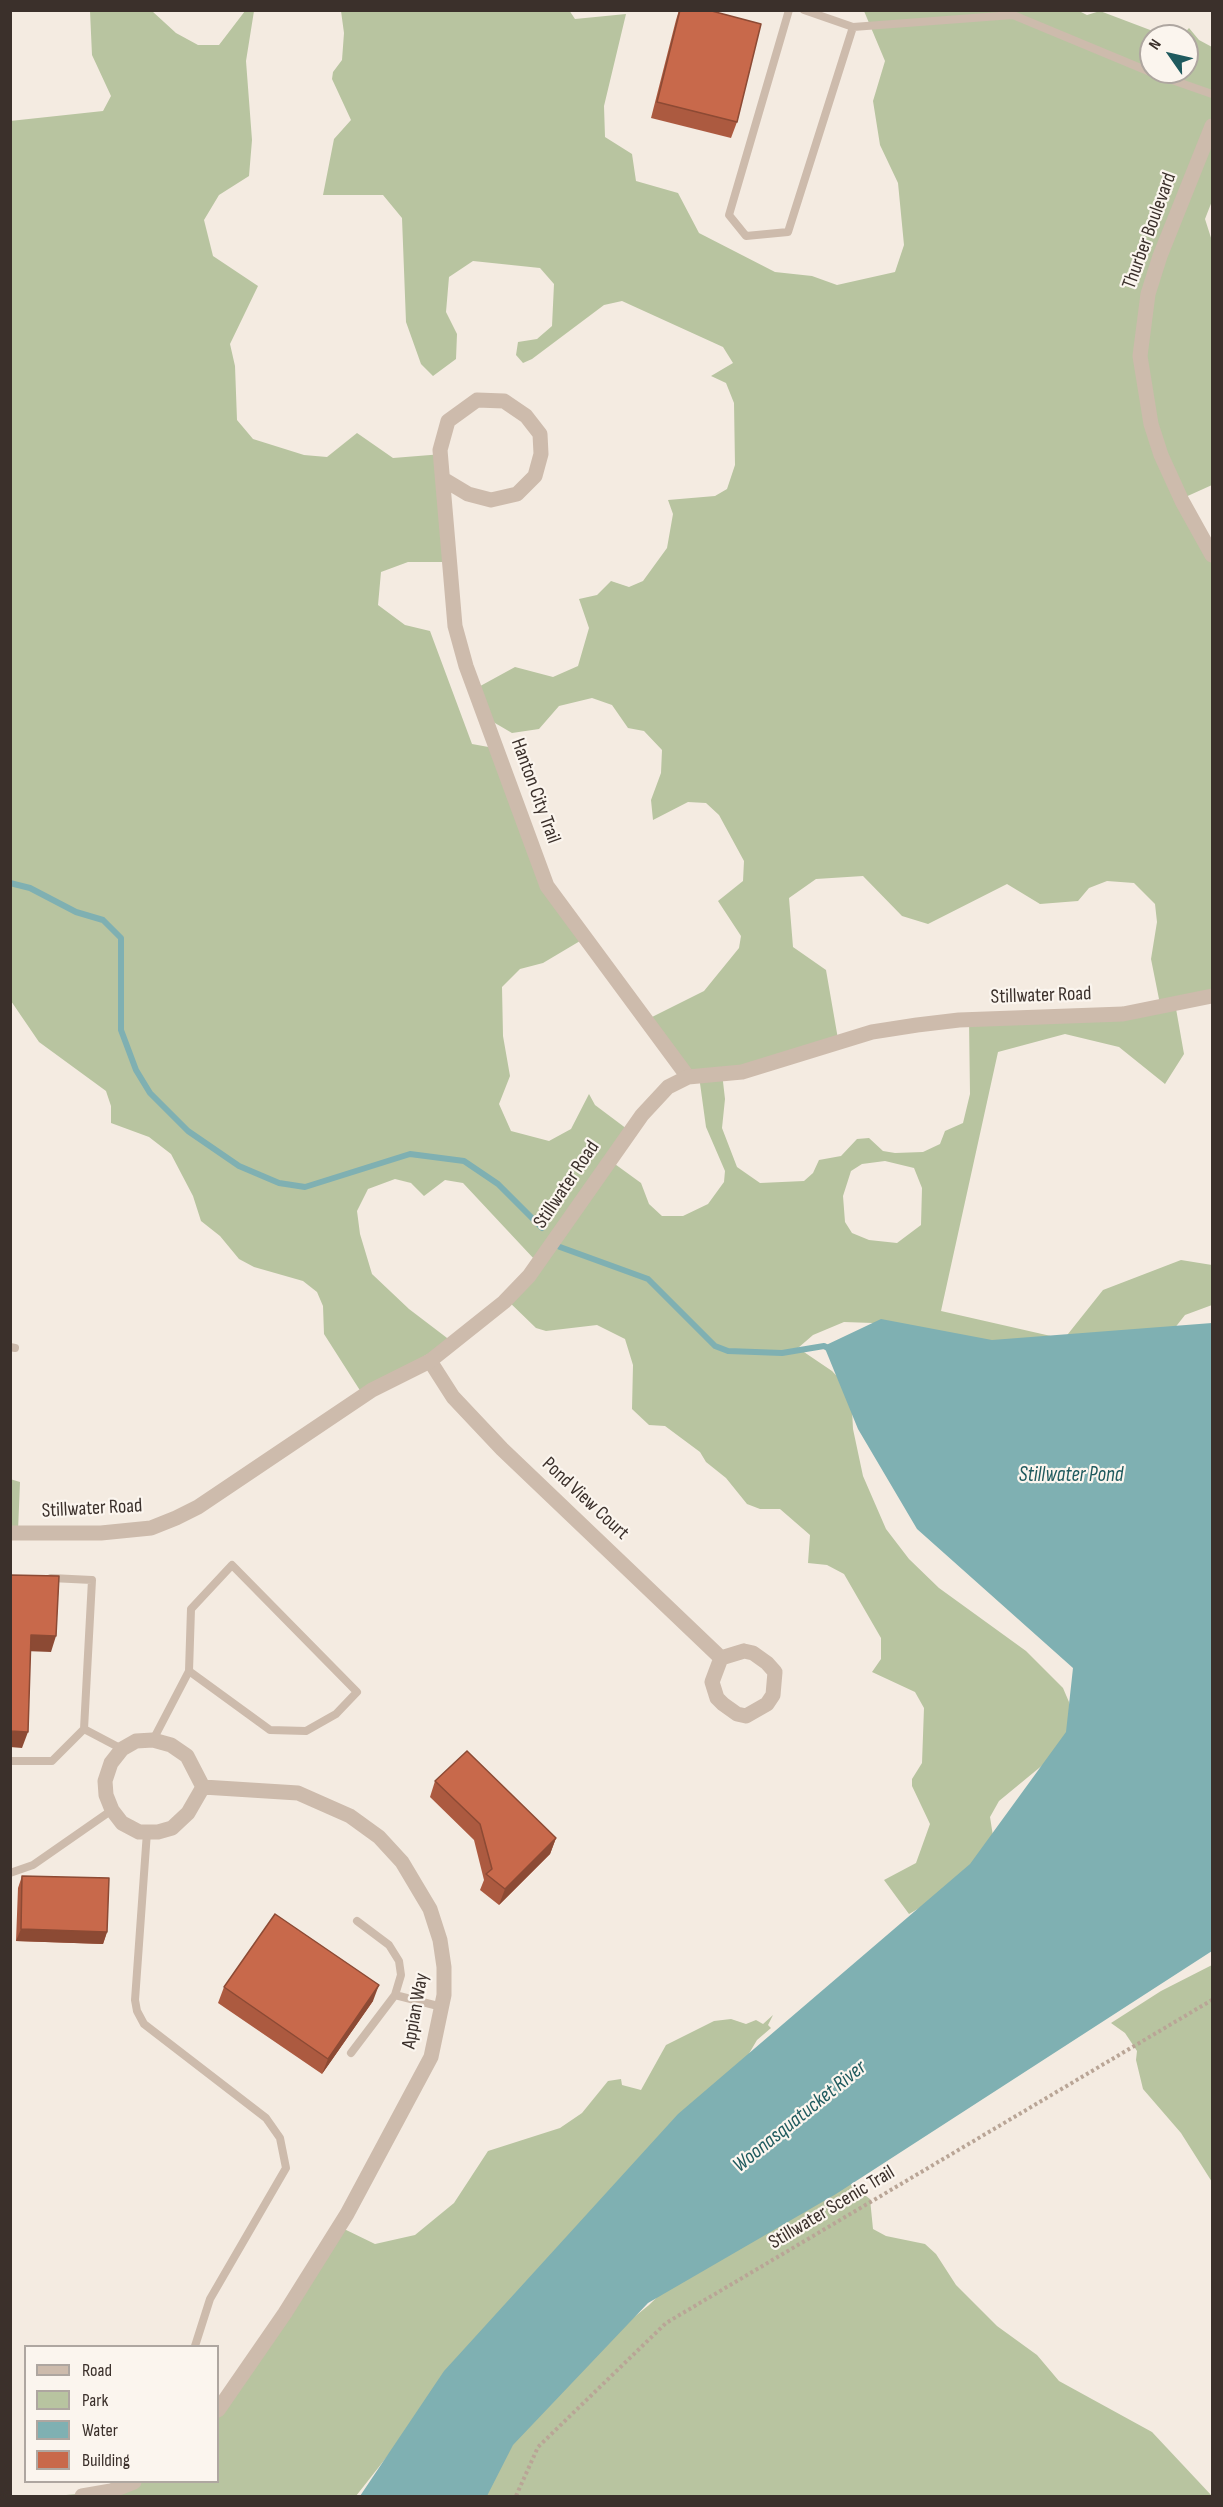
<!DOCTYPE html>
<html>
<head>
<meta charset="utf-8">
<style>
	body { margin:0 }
	#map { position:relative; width:1223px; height:2507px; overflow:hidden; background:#f4ebe1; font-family:"Sofia Sans Condensed",sans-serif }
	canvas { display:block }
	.frame { position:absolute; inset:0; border:12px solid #3b302b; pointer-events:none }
	.legend { position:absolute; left:24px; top:2345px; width:195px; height:138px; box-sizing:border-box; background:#fbf5ee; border:2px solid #aea6a0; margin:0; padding:8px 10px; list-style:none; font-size:18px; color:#3b302b }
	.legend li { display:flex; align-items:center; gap:12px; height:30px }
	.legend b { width:30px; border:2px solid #aea6a0 }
	.north { position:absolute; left:1139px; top:24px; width:60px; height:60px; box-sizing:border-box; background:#fbf5ee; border:2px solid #aea6a0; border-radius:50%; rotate:304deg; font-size:16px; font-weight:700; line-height:24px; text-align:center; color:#3b302b }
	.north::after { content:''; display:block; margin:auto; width:21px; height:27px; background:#1f5a5e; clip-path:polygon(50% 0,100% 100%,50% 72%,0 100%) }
</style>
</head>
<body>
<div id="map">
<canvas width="1223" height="2507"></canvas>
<div class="frame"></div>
<ul class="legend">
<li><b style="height:8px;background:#cdbbac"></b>Road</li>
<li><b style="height:16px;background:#b8c4a0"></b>Park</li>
<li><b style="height:16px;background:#7fb0b2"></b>Water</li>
<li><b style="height:16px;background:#c8694b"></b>Building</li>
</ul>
<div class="north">N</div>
</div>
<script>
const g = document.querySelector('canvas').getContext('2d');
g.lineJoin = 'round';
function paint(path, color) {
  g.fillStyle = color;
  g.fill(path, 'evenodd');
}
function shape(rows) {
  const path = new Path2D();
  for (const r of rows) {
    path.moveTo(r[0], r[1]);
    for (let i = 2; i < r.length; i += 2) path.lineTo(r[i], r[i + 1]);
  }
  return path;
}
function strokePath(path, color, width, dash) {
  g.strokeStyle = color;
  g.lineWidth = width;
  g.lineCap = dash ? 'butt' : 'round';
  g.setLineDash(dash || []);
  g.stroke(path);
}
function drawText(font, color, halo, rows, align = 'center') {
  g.font = font + ' "Sofia Sans Condensed",sans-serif';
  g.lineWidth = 4.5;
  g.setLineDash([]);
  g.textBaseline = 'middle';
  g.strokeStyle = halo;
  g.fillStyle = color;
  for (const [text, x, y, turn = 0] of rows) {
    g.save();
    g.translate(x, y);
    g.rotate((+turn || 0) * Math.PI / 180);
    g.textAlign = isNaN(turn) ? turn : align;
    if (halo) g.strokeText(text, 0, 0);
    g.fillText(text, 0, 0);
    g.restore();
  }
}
paint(shape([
	[569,10,575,19,626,14,604,106,605,137,632,154,636,181,678,193,699,233,775,272,812,276,837,285,895,272,904,245,898,183,880,145,873,101,885,61,864,11,1077,10,1087,15,1100,11,1166,36,1151,36,1151,72,1187,72,1187,36,1182,36,1189,28,1199,40,1212,47,1212,201,1205,219,1212,241,1212,485,1181,499,1212,558,1212,993,1175,1003,1184,1054,1165,1084,1119,1047,1065,1034,998,1052,941,1311,1064,1339,1103,1290,1181,1260,1212,1265,1212,1305,1185,1315,1159,1348,1047,1368,873,1323,844,1322,813,1335,798,1348,832,1371,851,1391,853,1429,863,1476,886,1529,909,1559,939,1588,1026,1651,1063,1688,1069,1702,1070,1729,1050,1759,999,1801,990,1817,996,1855,982,1872,909,1914,884,1880,916,1863,930,1824,912,1786,912,1779,922,1763,924,1708,915,1692,872,1672,881,1659,881,1638,844,1574,827,1565,808,1563,810,1535,780,1509,760,1509,747,1504,726,1478,706,1462,700,1452,665,1426,649,1425,632,1409,633,1365,625,1339,597,1325,546,1331,536,1328,505,1298,535,1260,463,1183,445,1180,424,1196,411,1183,395,1179,368,1189,357,1211,360,1234,372,1274,409,1309,451,1341,361,1392,324,1334,323,1306,317,1292,303,1281,254,1267,239,1259,220,1236,201,1221,193,1196,171,1154,149,1137,111,1123,111,1106,106,1091,39,1042,11,1001,10,121,103,111,111,96,92,55,90,11,152,11,176,33,198,45,219,45,245,11,254,11,246,61,252,140,249,176,219,195,204,220,213,256,258,286,230,344,235,366,237,420,253,439,304,455,327,457,357,433,393,458,443,454,447,562,408,562,381,572,378,605,405,625,430,631,472,744,494,748,544,884,580,941,543,963,520,969,502,987,503,1036,510,1076,499,1104,511,1131,549,1141,571,1129,589,1094,595,1105,627,1129,608,1159,641,1183,649,1204,662,1216,683,1216,708,1204,724,1182,725,1171,706,1127,699,1076,684,1075,648,1019,704,991,739,948,741,936,718,901,743,881,744,861,719,815,706,803,688,802,653,820,651,800,661,773,662,750,644,731,628,728,612,705,592,698,559,706,539,729,512,733,483,716,473,690,515,667,553,677,578,666,589,628,579,599,597,595,611,581,629,587,643,581,667,548,673,514,668,500,715,496,727,489,735,465,734,403,726,383,711,376,733,363,723,347,622,301,604,305,532,359,523,363,516,355,518,342,537,339,552,326,554,284,540,268,473,261,449,277,446,312,457,334,456,359,433,376,421,364,406,322,402,218,383,195,323,195,334,139,351,120,332,79,333,72,342,60,344,33,341,11],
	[863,876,902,916,928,924,1007,884,1040,904,1078,901,1089,888,1107,881,1134,883,1155,904,1157,922,1151,959,1160,1004,969,1020,970,1094,963,1123,945,1131,940,1144,923,1152,895,1153,883,1151,869,1138,857,1139,841,1156,819,1160,813,1173,804,1181,760,1183,737,1167,722,1128,725,1099,722,1073,838,1039,826,970,793,947,789,898,816,879],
	[885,1161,914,1168,922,1188,921,1225,897,1243,869,1240,852,1233,845,1222,843,1196,851,1171,862,1164],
	[10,1479,20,1482,18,1531,11,1532],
	[1212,1965,1212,2182,1181,2133,1143,2089,1136,2060,1137,2051,1125,2033,1111,2023,1161,1991],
	[773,2015,768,2025,771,2028,757,2040,744,2062,404,2435,356,2496,55,2496,99,2492,130,2482,218,2482,218,2406,340,2227,375,2244,415,2235,454,2203,488,2151,560,2128,582,2113,608,2081,621,2079,622,2085,641,2090,666,2045,714,2021,731,2019,746,2024,756,2020,763,2024],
	[849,2183,870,2199,873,2229,886,2236,925,2244,936,2254,956,2285,997,2326,1037,2355,1059,2381,1152,2432,1212,2496,475,2496,532,2415,585,2357,649,2305,692,2263]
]), '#b8c4a0');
paint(shape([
	[881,1319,992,1340,1212,1323,1212,1951,836,2194,648,2303,513,2445,487,2496,360,2496,444,2371,678,2114,970,1864,1066,1732,1073,1668,917,1529,858,1429,824,1346]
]), '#7fb0b2');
strokePath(shape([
	[10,883,30,888,76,912,103,920,121,938,121,1030,136,1070,150,1093,188,1131,239,1166,279,1183,305,1187,410,1154,464,1161,498,1184,542,1228],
	[560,1247,648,1279,715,1346,728,1351,782,1353,824,1346,830,1349]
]), '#7fb0b2', 6);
strokePath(shape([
	[516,2496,538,2447,666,2323,1212,2000]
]), '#b9a596', 4, [3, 3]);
strokePath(shape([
	[789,10,729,215,746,236,788,232,853,27],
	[804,10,853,27,1013,15,1155,74,1212,94],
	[10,1347,15,1348],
	[84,1729,122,1749],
	[153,1740,189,1671,270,1730,306,1731,336,1714,357,1692,232,1565,191,1609,189,1671],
	[10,1761,52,1761,84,1729,92,1580,51,1578],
	[147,1832,135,2000,137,2011,144,2024,266,2118,280,2138,286,2168,210,2299,195,2346],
	[10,1873,33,1865,112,1810],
	[357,1921,389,1945,399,1961,401,1975,395,1995],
	[351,2053,395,1995,442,2007]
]), '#cdbbac', 8);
strokePath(shape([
	[443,479,468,494,491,500,517,494,535,476,541,454,540,434,526,416,504,401,477,400,448,421,440,450,455,626,466,666,547,886,688,1077],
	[430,1361,453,1397,502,1449,721,1658],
	[744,1651,753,1653,767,1663,775,1672,773,1695,767,1704,746,1716,737,1714,723,1704,717,1698,712,1682,721,1658,744,1651],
	[153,1740,171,1745,187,1756,203,1787,188,1813,172,1828,158,1832,139,1832,122,1823,112,1810,106,1795,105,1781,111,1763,122,1749,136,1741,153,1740],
	[203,1787,298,1793,350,1816,379,1837,402,1862,430,1909,440,1940,444,1967,444,1995,431,2057,347,2214,285,2313,218,2410],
	[82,2496,111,2491,134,2482]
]), '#cdbbac', 15);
strokePath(shape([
	[1212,126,1160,256,1148,294,1140,356,1151,424,1161,455,1182,501,1212,555],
	[10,1533,101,1533,151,1528,176,1518,198,1507,372,1390,430,1361,504,1302,529,1276,642,1115,668,1087,688,1077,742,1072,872,1032,917,1025,959,1020,1123,1014,1212,996]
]), '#cdbbac', 15);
paint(shape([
	[679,10,708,10,737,122,731,138,651,118,676,20],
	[435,1781,556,1838,550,1854,499,1905,480,1890,484,1880,474,1840,430,1797],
	[22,1876,107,1932,103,1944,16,1941,18,1888],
	[224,1987,373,2001,322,2074,218,2003]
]), '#ac5a40');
paint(shape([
	[31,1635,56,1636,51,1652,25,1651],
	[10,1731,28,1732,22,1748,10,1747],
	[556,1838,550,1854,499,1905,505,1889],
	[21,1929,107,1932,103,1944,16,1941],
	[379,1985,373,2001,322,2074,328,2059]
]), '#8c4a34');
const building = shape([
	[680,10,708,10,761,24,737,122,657,102,680,10],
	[10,1575,59,1576,56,1636,31,1635,28,1732,10,1731,10,1575],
	[467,1751,556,1838,505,1889,486,1874,492,1869,480,1824,435,1781,467,1751],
	[22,1876,109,1878,107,1932,21,1929,22,1876],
	[275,1914,379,1985,328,2059,224,1987,275,1914]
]);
paint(building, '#c8694b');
strokePath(building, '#8c4a34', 1.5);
drawText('20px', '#3b302b', '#fbf5ee', [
	["Thurber Boulevard",1150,231,-70],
	["Hanton City Trail",535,791,70],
	["Stillwater Road",1041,996,-2],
	["Stillwater Road",567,1185,-56],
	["Pond View Court",585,1499,43],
	["Stillwater Road",92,1509,-3],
	["Appian Way",416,2011,-80],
	["Stillwater Scenic Trail",832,2208,-31]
]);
drawText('italic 21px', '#1f5a5e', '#fbf5ee', [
	["Stillwater Pond",1071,1476],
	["Woonasquatucket River",800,2117,-39]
]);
</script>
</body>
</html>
